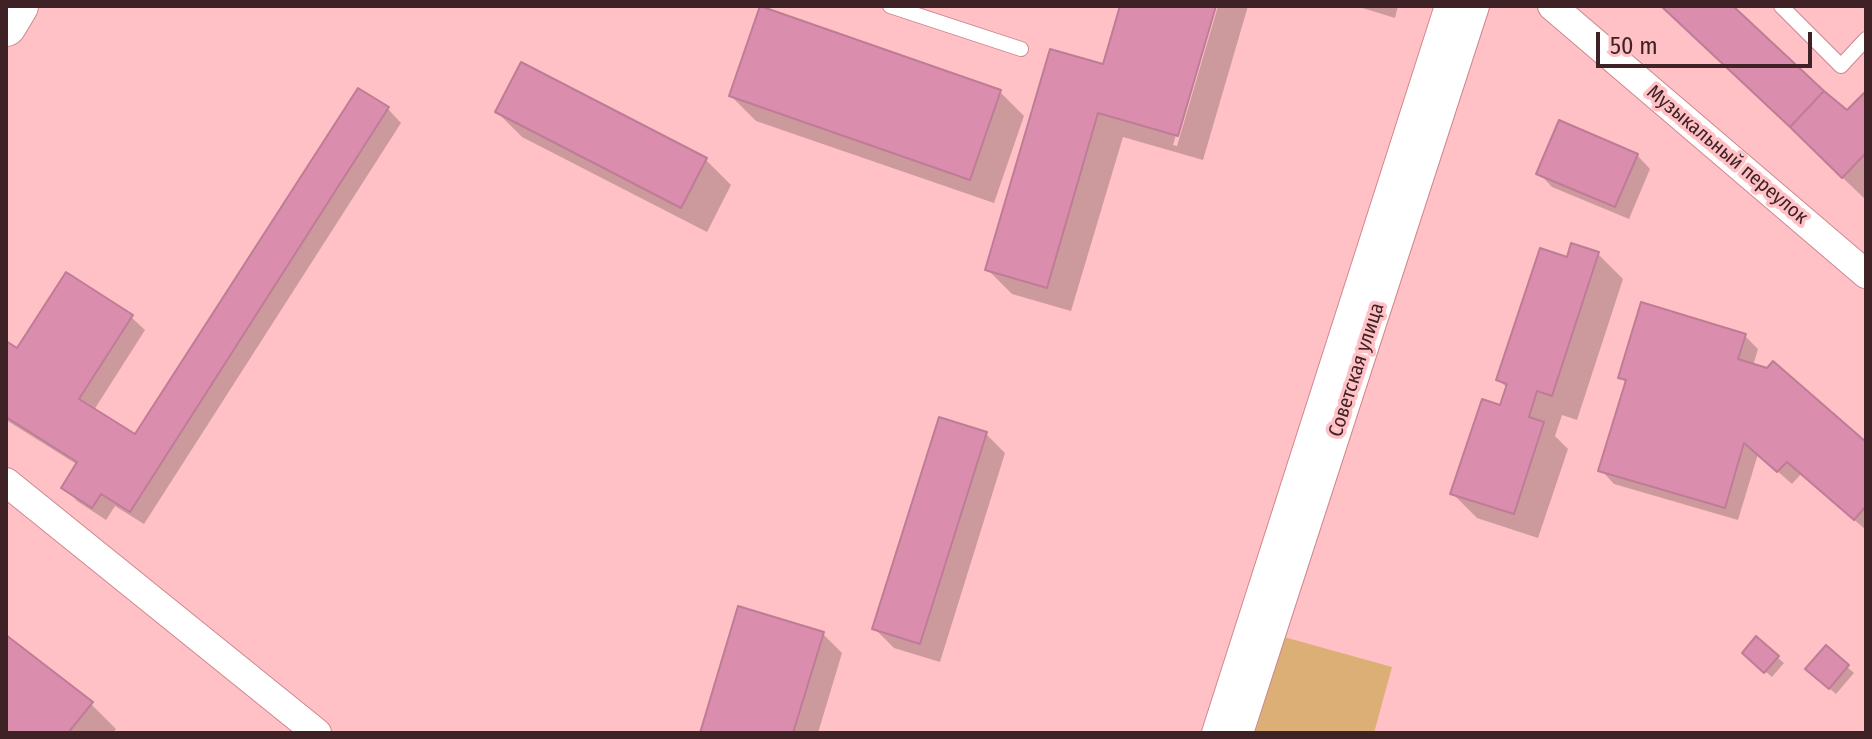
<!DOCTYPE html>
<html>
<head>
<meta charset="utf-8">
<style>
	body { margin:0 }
	#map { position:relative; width:1872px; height:739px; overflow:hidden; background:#ffc1c5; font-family:"Fira Sans Condensed",sans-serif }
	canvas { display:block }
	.frame { position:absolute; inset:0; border:8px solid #3f2225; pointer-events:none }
	.scale { position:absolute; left:1596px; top:32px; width:216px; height:36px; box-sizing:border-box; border:4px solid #3f2225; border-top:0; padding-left:10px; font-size:24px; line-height:28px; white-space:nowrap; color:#3f2225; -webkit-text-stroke:6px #ffc1c5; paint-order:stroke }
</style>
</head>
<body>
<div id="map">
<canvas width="1872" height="739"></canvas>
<div class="frame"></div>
<div class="scale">50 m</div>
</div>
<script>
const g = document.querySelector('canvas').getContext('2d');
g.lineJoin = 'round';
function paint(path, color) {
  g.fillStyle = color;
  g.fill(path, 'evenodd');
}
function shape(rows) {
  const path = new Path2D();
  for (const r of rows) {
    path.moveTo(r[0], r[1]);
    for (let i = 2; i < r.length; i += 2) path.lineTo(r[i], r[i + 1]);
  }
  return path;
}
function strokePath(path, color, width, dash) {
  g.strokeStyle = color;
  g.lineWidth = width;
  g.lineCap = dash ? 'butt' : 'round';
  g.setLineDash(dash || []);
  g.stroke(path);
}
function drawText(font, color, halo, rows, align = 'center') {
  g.font = font + ' "Fira Sans Condensed",sans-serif';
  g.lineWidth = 7;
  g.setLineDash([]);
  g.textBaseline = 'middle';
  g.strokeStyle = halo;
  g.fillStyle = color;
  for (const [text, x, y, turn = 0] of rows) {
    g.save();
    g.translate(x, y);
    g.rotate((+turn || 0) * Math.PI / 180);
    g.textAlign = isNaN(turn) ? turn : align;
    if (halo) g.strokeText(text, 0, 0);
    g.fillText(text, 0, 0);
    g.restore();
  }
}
paint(shape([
	[1284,637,1392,667,1374,733,1255,733]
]), '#dbaf75');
paint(shape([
	[1122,6,1214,6,1173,145,1177,146,1218,6,1248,6,1203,160,1123,137,1071,311,1012,294,987,269,1105,66],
	[1356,6,1398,6,1395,18],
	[1662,6,1731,6,1847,113,1866,94,1866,200],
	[522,65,706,160,731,185,707,232,522,137,497,112],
	[358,91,388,109,401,123,144,524,115,506,106,520,77,501,64,487,78,465,6,420,6,344,18,351,131,317,145,330,94,410,136,437],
	[1000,92,1024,116,994,203,756,121,731,96],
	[1637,155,1650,169,1629,219,1552,187,1539,173],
	[1598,254,1623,279,1577,420,1562,415,1555,436,1568,449,1538,538,1477,518,1452,493,1501,407,1507,388,1499,380,1568,260],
	[1745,336,1758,349,1753,366,1866,445,1866,530,1801,474,1792,484,1758,454,1738,520,1614,484,1601,470,1627,383,1620,377],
	[986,434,1005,453,940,662,894,648,874,628],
	[822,633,842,653,818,733,702,733],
	[6,637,91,704,116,729,113,733,6,733],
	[1826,648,1854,673,1836,694,1814,675],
	[1777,657,1784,663,1772,677,1750,659]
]), '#0003');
const building = shape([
	[760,6,1001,90,970,180,729,96,760,6],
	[1120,6,1216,6,1178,136,1098,113,1047,288,985,270,1050,49,1103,64,1120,6],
	[1661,6,1733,6,1824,91,1790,127,1661,6],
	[521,62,707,158,681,208,495,112,521,62],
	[358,88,389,107,130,512,101,494,92,508,61,488,77,462,6,417,6,341,17,348,66,272,133,315,79,399,135,434,358,88],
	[1824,91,1847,110,1866,91,1866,153,1842,178,1790,127,1824,91],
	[1559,120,1638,154,1615,207,1536,174,1559,120],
	[1571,243,1599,252,1552,396,1537,391,1529,417,1544,422,1514,514,1450,494,1482,399,1500,405,1507,384,1496,380,1540,248,1567,257,1571,243],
	[1641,302,1746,334,1738,359,1767,368,1773,361,1866,442,1866,506,1854,520,1787,462,1777,472,1744,443,1725,508,1598,471,1626,380,1618,378,1641,302],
	[939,417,987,432,920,644,872,629,939,417],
	[738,606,824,632,793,733,700,733,738,606],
	[6,635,93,702,68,733,6,733,6,635],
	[1756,636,1779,656,1764,673,1742,653,1756,636],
	[1826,645,1849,665,1829,689,1805,669,1826,645]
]);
paint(building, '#db8dad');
strokePath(building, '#be7c96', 2);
const service = shape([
	[890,6,1021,49],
	[1781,6,1841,66,1866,39]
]);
const minor = shape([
	[1552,6,1866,274],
	[6,482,317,733],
	[1216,733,1449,6],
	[1239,733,1475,6]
]);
const secondary = shape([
	[6,26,18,6]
]);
strokePath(service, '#cf878d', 16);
strokePath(minor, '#cf878d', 30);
strokePath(secondary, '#cf878d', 42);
strokePath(service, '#fff', 14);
strokePath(minor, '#fff', 28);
strokePath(secondary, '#fff', 40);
drawText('20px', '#3f2225', '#ffc1c5', [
	["Музыкальный переулок",1727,155,40],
	["Советская улица",1357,370,-72]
]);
</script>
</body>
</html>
